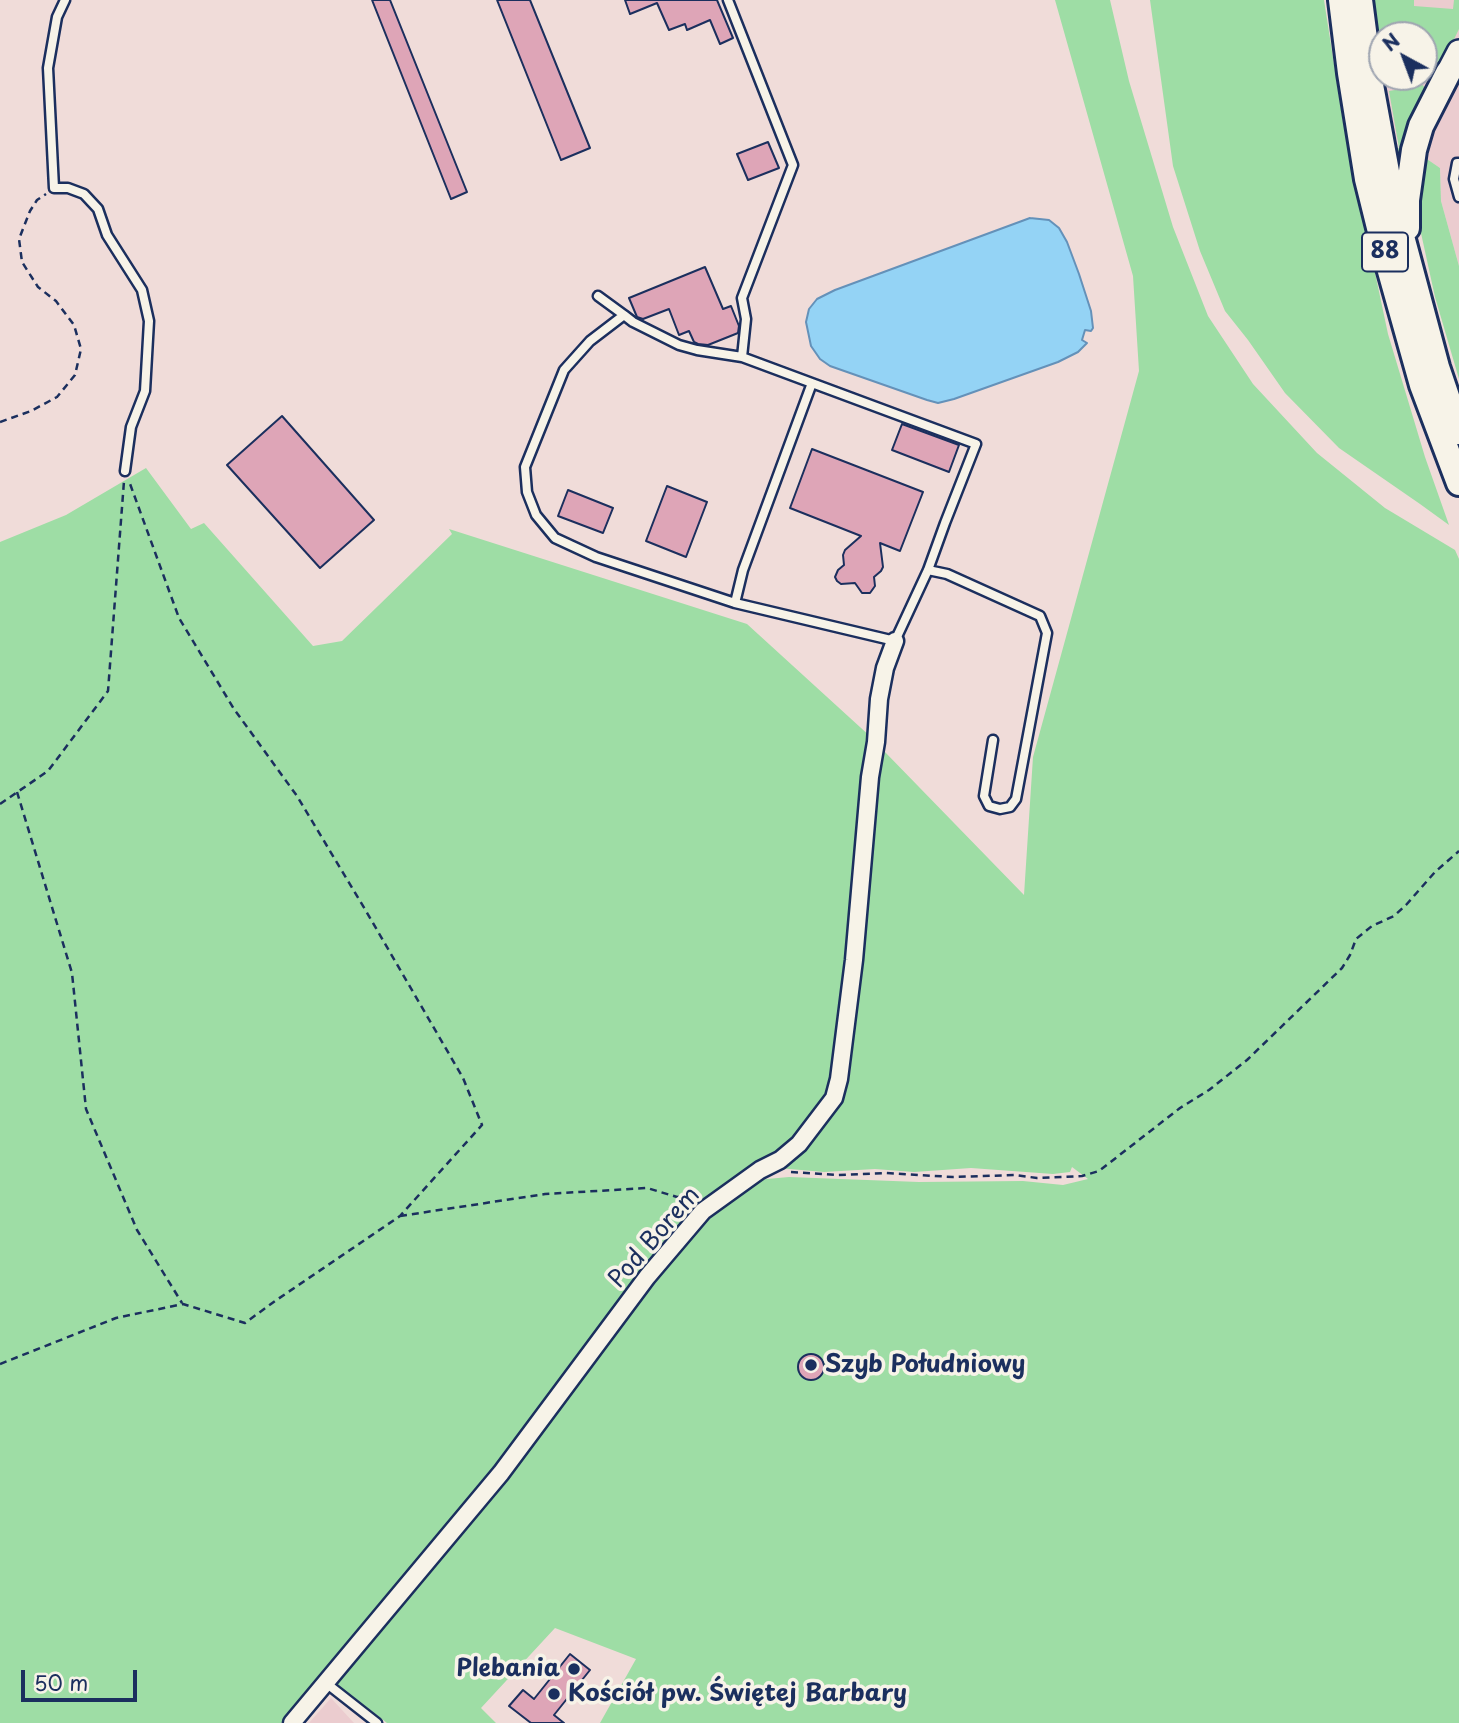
<!DOCTYPE html>
<html>
<head>
<meta charset="utf-8">
<style>
	body { margin:0 }
	#map { position:relative; width:1459px; height:1723px; overflow:hidden; background:#f0dcd9; font-family:"Playpen Sans",sans-serif }
	canvas { display:block }
	.north { position:absolute; left:1368px; top:21px; width:70px; height:70px; box-sizing:border-box; background:#f7f3e8; border:2px solid #9fa5b1; border-radius:50%; rotate:319deg; font-size:19px; font-weight:700; line-height:28px; text-align:center; color:#1b2f5e }
	.north::after { content:''; display:block; margin:auto; width:24px; height:32px; background:#1b2f5e; clip-path:polygon(50% 0,100% 100%,50% 72%,0 100%) }
	.scale { position:absolute; left:21px; top:1670px; width:116px; height:32px; box-sizing:border-box; border:4px solid #1b2f5e; border-top:0; padding-left:9px; font-size:21px; line-height:24px; white-space:nowrap; color:#1b2f5e; -webkit-text-stroke:5px #f7f3e8; paint-order:stroke }
</style>
</head>
<body>
<div id="map">
<canvas width="1459" height="1723"></canvas>
<div class="north">N</div>
<div class="scale">50 m</div>
</div>
<script>
const g = document.querySelector('canvas').getContext('2d');
g.lineJoin = 'round';
function paint(path, color) {
  g.fillStyle = color;
  g.fill(path, 'evenodd');
}
function shape(rows) {
  const path = new Path2D();
  for (const r of rows) {
    if (r.length === 3) {
      path.moveTo(r[0] + r[2], r[1]);
      path.arc(r[0], r[1], r[2], 0, 2 * Math.PI);
      continue;
    }
    path.moveTo(r[0], r[1]);
    for (let i = 2; i < r.length; i += 2) path.lineTo(r[i], r[i + 1]);
  }
  return path;
}
function strokePath(path, color, width, dash) {
  g.strokeStyle = color;
  g.lineWidth = width;
  g.lineCap = dash ? 'butt' : 'round';
  g.setLineDash(dash || []);
  g.stroke(path);
}
function drawText(font, color, halo, rows, align = 'center') {
  g.font = font + ' "Playpen Sans",sans-serif';
  g.lineWidth = 7;
  g.setLineDash([]);
  g.textBaseline = 'middle';
  g.strokeStyle = halo;
  g.fillStyle = color;
  for (const [text, x, y, turn = 0] of rows) {
    g.save();
    g.translate(x, y);
    g.rotate((+turn || 0) * Math.PI / 180);
    g.textAlign = isNaN(turn) ? turn : align;
    if (halo) g.strokeText(text, 0, 0);
    g.fillText(text, 0, 0);
    g.restore();
  }
}
paint(shape([
	[1373,0,1459,0,1459,266,1441,201,1440,168,1395,138,1383,77,1424,77,1424,35,1382,35,1382,74],
	[331,1698,354,1723,309,1723]
]), '#ebcccf');
paint(shape([
	[1055,0,1110,0,1129,81,1173,227,1208,316,1253,384,1317,453,1385,508,1455,550,1459,559,1459,1723,600,1723,636,1659,555,1628,481,1708,496,1723,387,1723,334,1682,705,1215,756,1180,789,1177,919,1182,1023,1181,1063,1185,1088,1179,1072,1167,1070,1172,1053,1174,971,1168,914,1172,875,1169,824,1172,778,1168,799,1156,825,1120,850,1074,862,967,871,842,880,761,884,751,1024,895,1033,757,1139,371,1133,276],
	[1150,0,1324,0,1343,122,1388,334,1425,457,1449,525,1420,504,1339,448,1285,393,1248,340,1225,311,1200,251,1173,166],
	[1373,0,1414,0,1414,6,1453,9,1454,0,1459,0,1459,29,1445,58,1433,65,1424,66,1424,35,1382,35,1382,64],
	[1423,85,1426,91,1399,168,1395,149,1399,148,1389,91],
	[1421,155,1440,168,1441,201,1459,266,1459,379,1435,297,1419,224,1416,182],
	[146,468,191,529,204,523,313,646,342,641,452,534,449,529,747,624,872,738,834,1082,821,1108,794,1144,732,1179,693,1209,669,1234,548,1402,449,1525,281,1723,0,1723,0,542,66,515]
]), '#9edda5');
const water = shape([
	[1030,218,1049,220,1059,228,1067,242,1079,274,1091,311,1093,328,1091,331,1085,330,1082,340,1087,343,1078,352,1058,362,954,399,938,403,927,400,830,366,820,359,811,346,806,322,809,309,817,299,835,290,1030,218]
]);
paint(water, '#94d3f5');
strokePath(water, '#6491b9', 2);
const building = shape([
	[372,0,390,0,467,192,451,199,372,0],
	[497,0,530,0,590,148,561,160,497,0],
	[625,0,717,0,733,38,720,44,710,20,687,30,685,24,669,30,657,3,630,14,625,0],
	[768,142,779,168,748,180,737,154,768,142],
	[705,267,723,309,731,306,739,326,738,333,708,345,698,344,694,342,689,331,679,335,669,309,643,319,637,317,629,298,705,267],
	[282,416,374,520,320,568,227,465,282,416],
	[902,424,959,445,949,472,892,450,902,424],
	[812,449,923,492,900,551,880,543,883,567,881,571,874,577,875,586,870,593,862,593,855,583,841,584,837,581,835,577,838,570,844,565,843,555,845,550,861,536,790,508,812,449],
	[667,486,707,502,686,557,646,541,667,486],
	[568,490,613,508,603,533,558,516,568,490],
	[811,1367,13],
	[570,1654,590,1670,554,1715,564,1723,531,1723,509,1706,523,1690,534,1699,570,1654]
]);
paint(building, '#dea5b7');
strokePath(building, '#1b2f5e', 2);
const lane = shape([
	[65,0,57,17,48,68,54,188,68,188,84,194,98,209,107,235,142,290,149,321,145,391,131,427,125,471],
	[728,0,793,165,742,298,746,319,742,357],
	[1459,163,1457,163,1454,179,1459,197],
	[598,296,624,315,633,322,679,345,697,350,742,357,976,444,945,523,928,570,895,641,735,603,596,557,555,538,536,515,527,492,525,467,564,370,590,341,624,315],
	[928,570,947,574,1040,616,1047,633,1016,799,1010,807,1000,809,989,806,984,796,993,740],
	[735,603,743,570,812,383],
	[326,1683,377,1723]
]);
const street = shape([
	[292,1723,501,1473,647,1277,703,1211,760,1170,780,1160,799,1144,834,1098,839,1079,854,960,870,777,876,742,879,699,885,668,895,641]
]);
const secondary = shape([
	[1448,73,1459,52]
]);
const primary = shape([
	[1341,0,1350,73,1367,179,1388,264,1422,385,1459,483],
	[1360,0,1371,85,1392,199,1437,367,1459,432],
	[1407,228,1407,200,1414,150,1421,126,1448,73]
]);
strokePath(lane, '#1b2f5e', 13);
strokePath(street, '#1b2f5e', 21);
strokePath(secondary, '#1b2f5e', 28);
strokePath(primary, '#1b2f5e', 30);
strokePath(shape([
	[0,422,31,411,57,397,75,375,81,349,74,325,56,301,38,287,22,262,19,239,30,211,37,200,46,194],
	[17,792,72,973,86,1109,137,1230,182,1303],
	[0,804,48,771,108,691,124,481],
	[791,1172,838,1175,885,1173,953,1177,1015,1175,1037,1178,1082,1176,1099,1171,1180,1108,1209,1090,1247,1060,1342,968,1350,955,1356,939,1372,926,1394,916,1406,905,1435,872,1459,851],
	[400,1216,545,1194,647,1188,677,1197,694,1196],
	[0,1364,116,1318,183,1304,245,1323,275,1301,400,1216,482,1125,463,1078,366,911,297,796,234,709,179,618,129,481]
]), '#1b2f5e', 2.5, [7, 5]);
strokePath(lane, '#f7f3e8', 8);
strokePath(street, '#f7f3e8', 16);
strokePath(secondary, '#f7f3e8', 23);
strokePath(primary, '#f7f3e8', 24);
for (const [x, y, r, color] of [
	[811,1365,7,"#1b2f5e"],
	[574,1669,7,"#1b2f5e"],
	[554,1694,7,"#1b2f5e"]
]) {
  const dot = new Path2D();
  dot.arc(x, y, r, 0, 2 * Math.PI);
  g.fillStyle = color;
  g.fill(dot);
  strokePath(dot, '#f7f3e8', 2.5);
}
for (const [x, y, w] of [
	[1385,252,46]
]) {
  const box = new Path2D();
  box.roundRect(x - w / 2, y - 19.5, w, 39, 5);
  g.fillStyle = '#f7f3e8';
  g.fill(box);
  strokePath(box, '#1b2f5e', 2);
}
drawText('bold 23px', '#1b2f5e', null, [
	["88",1385,252]
]);
drawText('24px', '#1b2f5e', '#f7f3e8', [
	["Pod Borem",655,1238,-49]
]);
drawText('bold 24px', '#1b2f5e', '#f7f3e8', [
	["Szyb Południowy",825,1365],
	["Plebania",560,1669,"right"],
	["Kościół pw. Świętej Barbary",568,1694]
], 'left');
</script>
</body>
</html>
